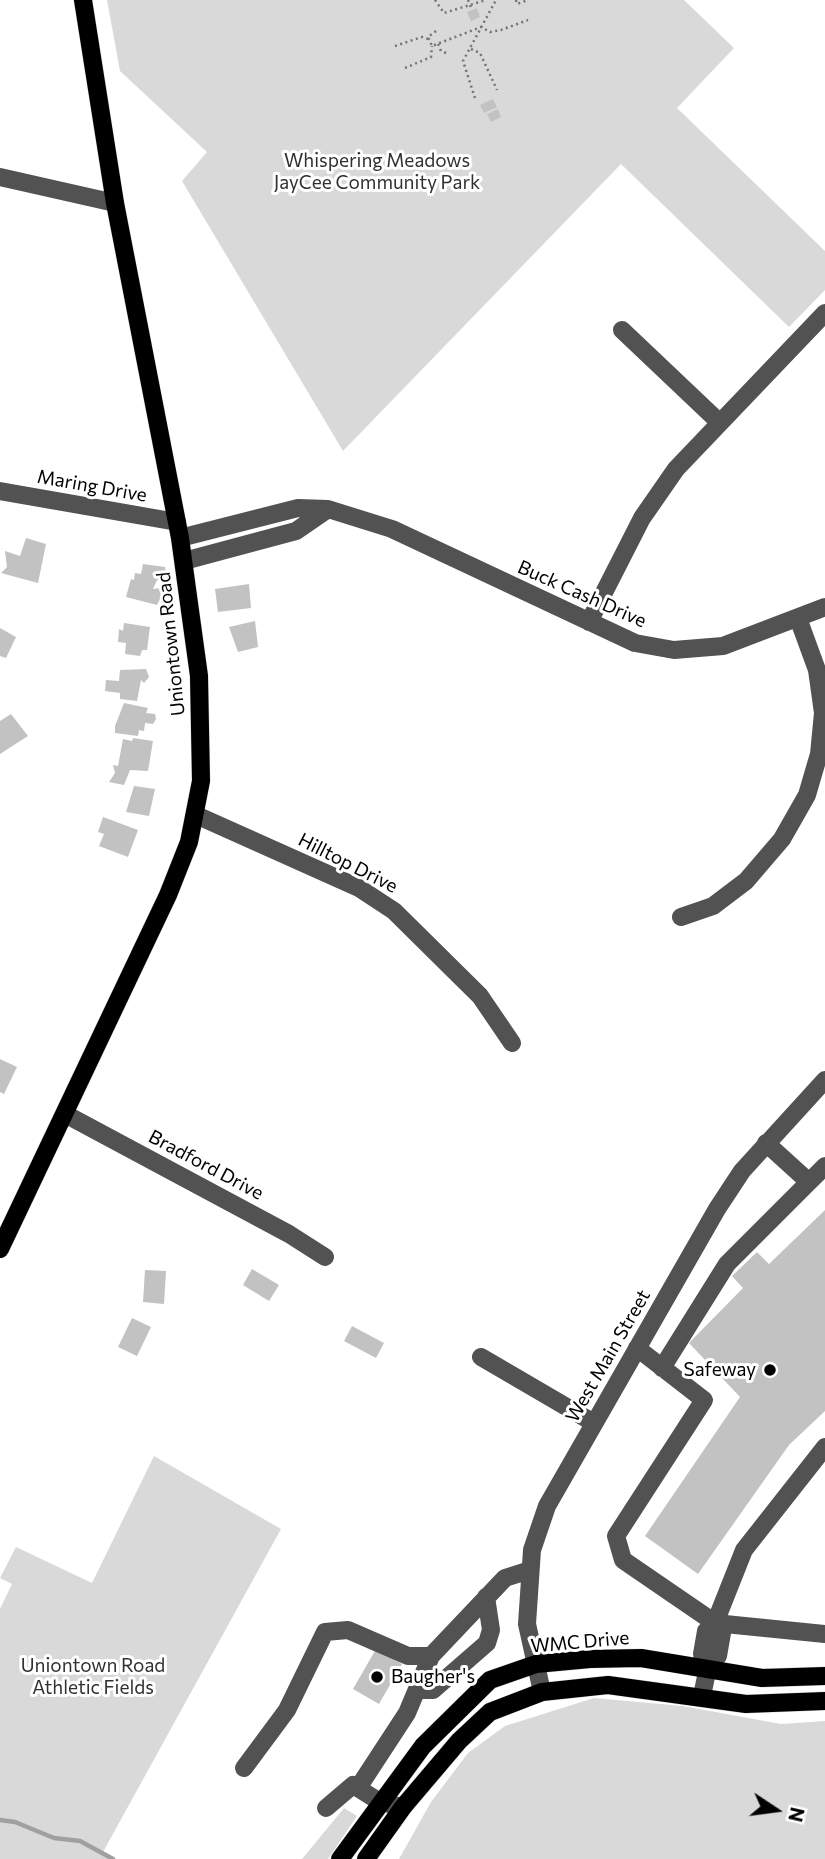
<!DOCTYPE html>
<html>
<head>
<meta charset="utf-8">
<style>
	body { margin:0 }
	#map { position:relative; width:825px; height:1859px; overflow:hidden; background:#fff; font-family:Commissioner,sans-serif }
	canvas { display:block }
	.north { position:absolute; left:741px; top:1775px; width:70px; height:70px; -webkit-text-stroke:5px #fff; paint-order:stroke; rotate:103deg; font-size:19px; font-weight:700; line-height:28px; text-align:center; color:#000 }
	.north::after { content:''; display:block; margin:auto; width:24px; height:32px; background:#000; clip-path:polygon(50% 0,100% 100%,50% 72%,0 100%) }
</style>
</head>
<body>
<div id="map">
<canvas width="825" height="1859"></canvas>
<div class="north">N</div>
</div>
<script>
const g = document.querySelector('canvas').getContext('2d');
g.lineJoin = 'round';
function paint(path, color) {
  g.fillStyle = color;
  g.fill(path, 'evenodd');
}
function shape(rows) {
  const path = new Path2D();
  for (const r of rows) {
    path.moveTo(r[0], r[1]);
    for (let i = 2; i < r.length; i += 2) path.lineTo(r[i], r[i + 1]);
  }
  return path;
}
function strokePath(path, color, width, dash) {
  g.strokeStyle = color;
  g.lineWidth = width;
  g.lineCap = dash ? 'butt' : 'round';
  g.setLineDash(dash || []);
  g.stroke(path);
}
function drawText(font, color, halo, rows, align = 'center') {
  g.font = font + ' Commissioner,sans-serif';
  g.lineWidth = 6;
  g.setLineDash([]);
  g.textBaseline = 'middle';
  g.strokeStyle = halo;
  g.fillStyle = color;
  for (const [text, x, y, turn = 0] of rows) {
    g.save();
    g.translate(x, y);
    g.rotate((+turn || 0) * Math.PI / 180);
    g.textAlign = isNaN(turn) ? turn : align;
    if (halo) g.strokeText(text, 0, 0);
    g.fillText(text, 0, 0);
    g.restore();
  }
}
paint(shape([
	[107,0,684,0,734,48,677,108,825,251,825,290,789,327,621,164,343,451,182,181,207,152,120,71],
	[154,1456,281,1529,103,1852,115,1859,0,1859,0,1609,12,1584,0,1578,16,1547,92,1583],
	[594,1698,683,1706,781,1724,825,1721,825,1859,399,1859,431,1802,468,1753,505,1726],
	[344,1808,357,1816,328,1859,302,1859]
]), '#d9d9d9');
strokePath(shape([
	[0,1820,15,1822,54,1838,80,1841,113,1859]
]), '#a0a0a0', 4.5);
paint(shape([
	[477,8,480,17,471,21,467,12],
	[493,99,497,107,484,113,480,105],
	[498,109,501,117,491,122,487,114],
	[26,538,46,544,38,583,1,573,7,567,5,551,20,556],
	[143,564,165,567,166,573,162,583,157,580,153,589,160,588,161,597,157,605,126,597,131,579,134,580,135,573,141,574],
	[249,584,251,608,218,612,215,589],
	[255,621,258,647,238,652,229,627],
	[124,623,150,627,147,650,142,650,140,656,125,654,126,643,118,642,119,629,123,631],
	[0,628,16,637,6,658,0,656],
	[146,669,149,677,144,683,141,680,137,701,120,699,120,693,105,691,106,680,119,681,120,670],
	[124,703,148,708,146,713,155,714,156,719,153,724,145,723,144,731,139,730,138,736,115,733,115,726],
	[11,714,28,736,0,754,0,721],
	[133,738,153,741,148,771,130,770,124,785,109,782,115,773,113,765,118,766,123,739,132,741],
	[134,786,155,789,149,816,126,812],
	[103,817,138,830,128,857,99,846,104,834,98,832],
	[0,1059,17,1067,4,1094,0,1092],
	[825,1210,825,1411,789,1445,698,1574,645,1536,740,1397,689,1343,743,1288,732,1276,757,1252,769,1264],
	[252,1269,279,1285,269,1301,243,1285],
	[145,1270,166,1271,164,1304,143,1302],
	[132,1318,151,1327,137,1356,118,1347],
	[352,1326,384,1343,376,1358,344,1341],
	[376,1649,402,1664,379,1704,353,1689]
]), '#c2c2c2');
const major = shape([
	[0,1249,168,895,189,842,201,781,199,676,180,538,115,203,83,0],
	[340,1859,423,1746,490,1680,536,1664,590,1659,641,1658,762,1678,825,1676],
	[366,1859,403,1807,459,1741,490,1712,542,1692,608,1685,746,1704,825,1701]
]);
strokePath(major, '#dbdbdb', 19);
strokePath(shape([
	[435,0,444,13,486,0],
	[468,0,472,10],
	[516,0,517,4,528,0],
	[436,31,428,37,432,46,481,27,490,32,501,30,528,20],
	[438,44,441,51,446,53],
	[395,46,422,37,428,39],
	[471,49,480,53,497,90],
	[405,68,431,57,432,46],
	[475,98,463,61,496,0]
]), '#747474', 2.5, [2, 3.5]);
strokePath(shape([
	[0,177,115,203],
	[622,330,719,422],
	[0,491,177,522],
	[180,538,298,508,328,509,392,529,635,643,674,650,723,646,825,607],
	[184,561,296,531,328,509],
	[589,622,642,518,676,469,825,313],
	[196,815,359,888,394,911,480,996,512,1043],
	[681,917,713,906,746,881,782,839,807,795,819,754,823,713,817,670,798,618],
	[65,1114,289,1234,325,1257],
	[766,1143,809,1182,825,1166],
	[637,1348,704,1400,616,1536,623,1560,715,1623,722,1633,718,1656,709,1662,702,1696],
	[481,1357,594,1423],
	[662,1368,727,1264,809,1182],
	[715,1623,825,1634],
	[709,1662,702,1654,706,1631,715,1623,744,1550,825,1447],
	[417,1690,433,1690,487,1643,491,1630,486,1597],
	[542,1692,527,1624,532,1550,547,1506,717,1209,742,1171,825,1080],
	[244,1768,287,1710,325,1632,348,1630,408,1656,431,1656],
	[358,1788,407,1713,431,1656,505,1578,530,1570],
	[326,1808,353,1785,380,1802,403,1807]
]), '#525252', 18);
strokePath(major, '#000', 18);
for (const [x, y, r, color] of [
	[770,1370,7,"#000"],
	[377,1677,7,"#000"]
]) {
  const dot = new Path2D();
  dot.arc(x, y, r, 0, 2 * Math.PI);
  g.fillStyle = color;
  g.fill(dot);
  strokePath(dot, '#fff', 2.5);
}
drawText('19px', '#303030', '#fff', [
	["Whispering Meadows",377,161],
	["JayCee Community Park",377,183],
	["Uniontown Road",93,1666],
	["Athletic Fields",93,1688]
]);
drawText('19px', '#000', '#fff', [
	["Maring Drive",92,486,10],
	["Buck Cash Drive",582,594,24],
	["Uniontown Road",171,644,-96],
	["Hilltop Drive",348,863,27],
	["Bradford Drive",206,1165,28],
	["West Main Street",608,1356,-60],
	["WMC Drive",580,1642,-5]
]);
drawText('19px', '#000', '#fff', [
	["Safeway",756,1370],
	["Baugher's",391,1677,"left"]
], 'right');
</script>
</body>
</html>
